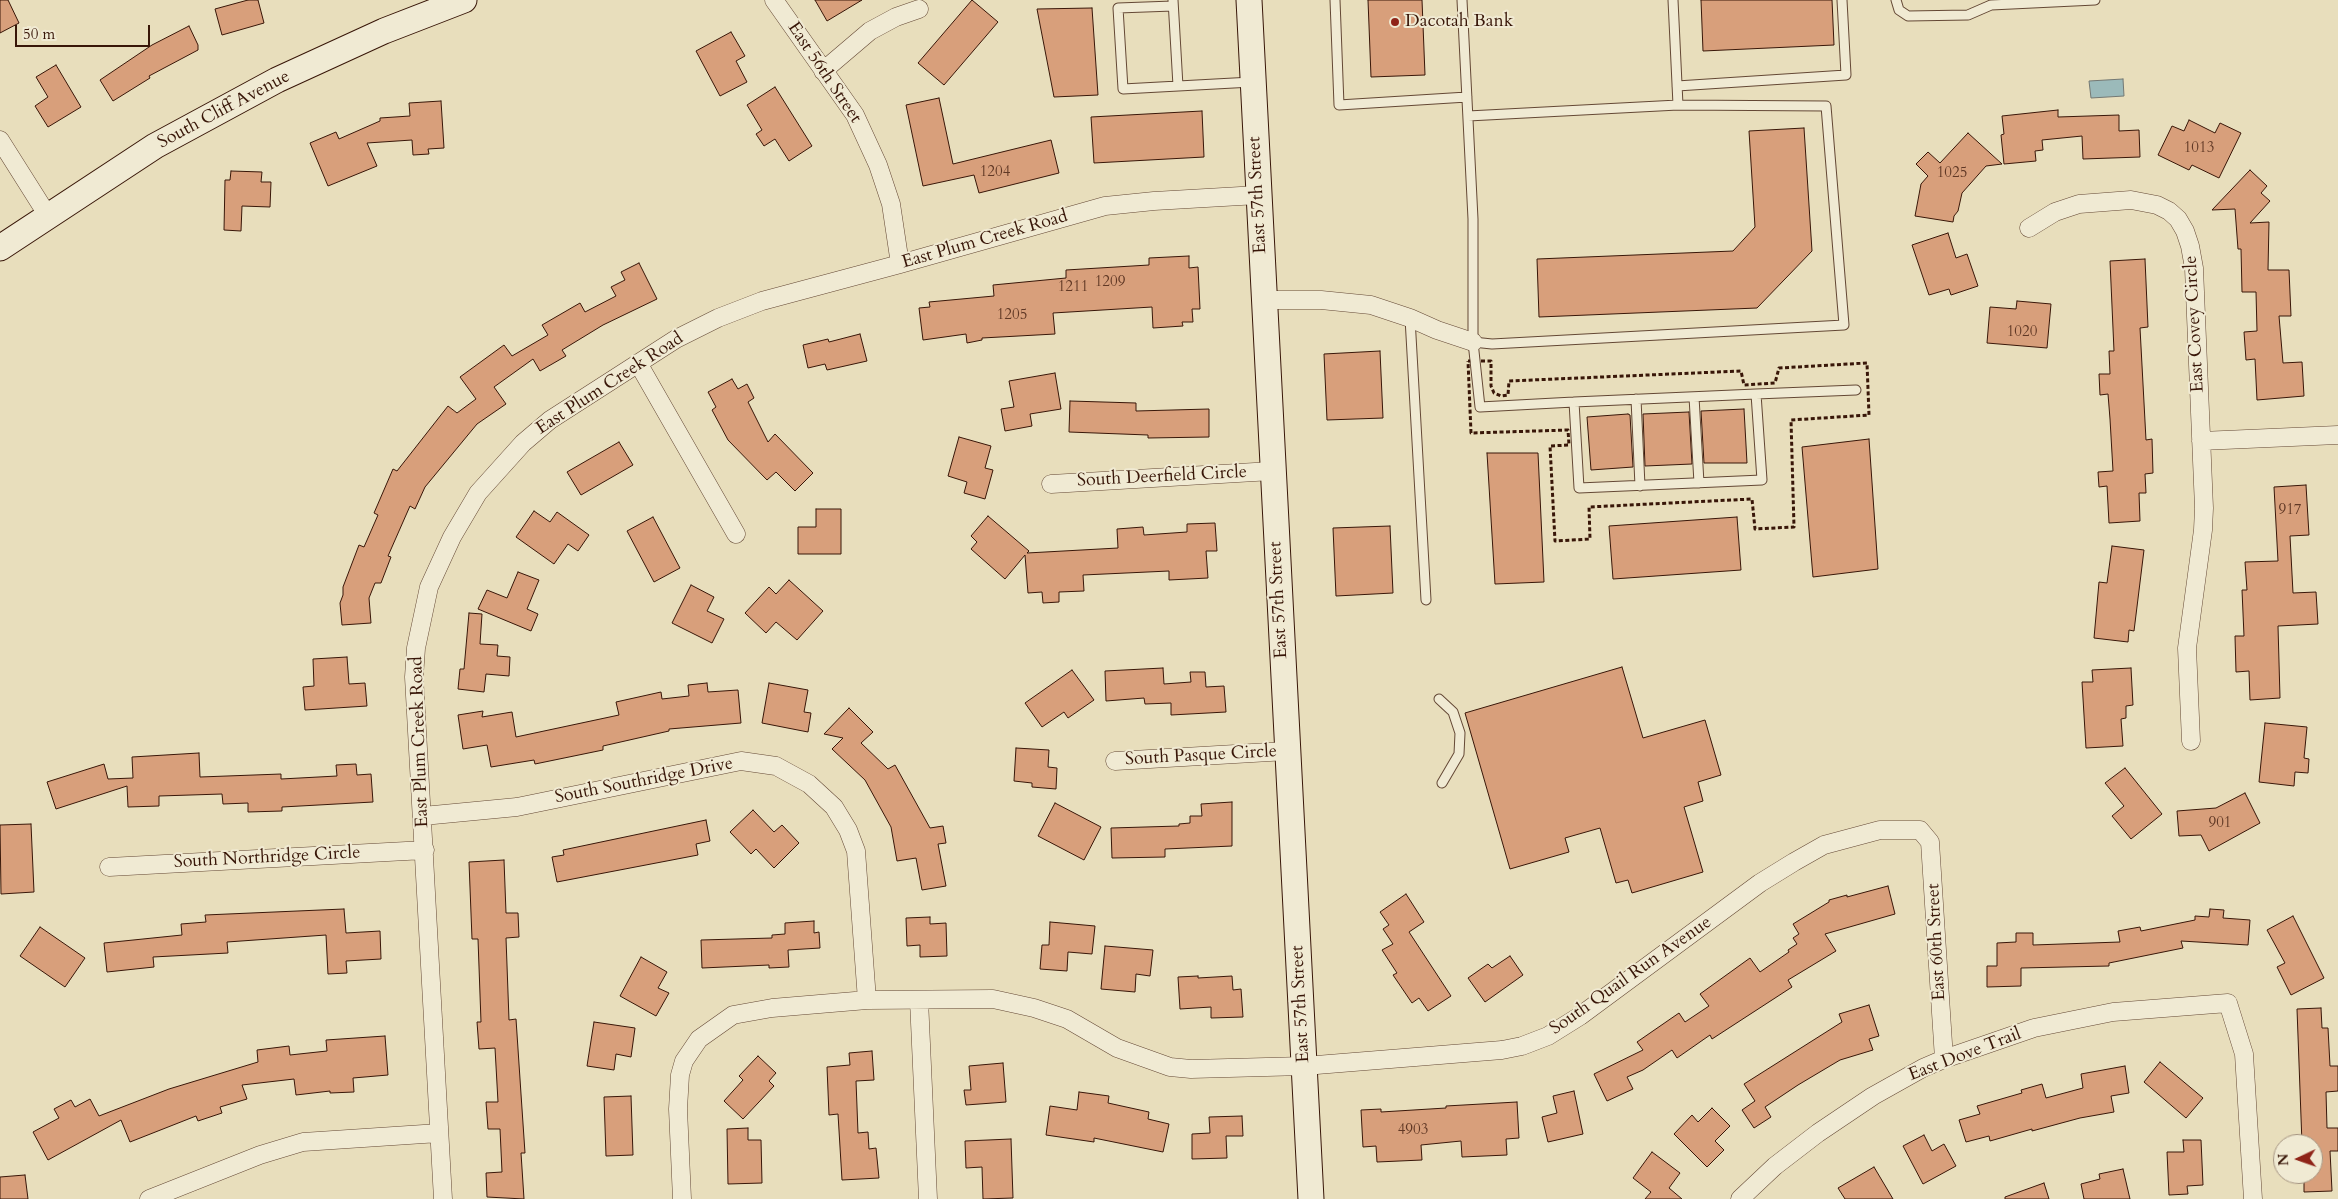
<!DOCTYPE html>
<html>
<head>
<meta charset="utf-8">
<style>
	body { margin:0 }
	#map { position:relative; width:2338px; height:1199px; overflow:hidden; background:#e8debc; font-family:Cardo,serif }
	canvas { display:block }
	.north { position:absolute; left:2273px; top:1134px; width:50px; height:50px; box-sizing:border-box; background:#f0ead3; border:1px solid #a69582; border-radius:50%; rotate:267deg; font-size:14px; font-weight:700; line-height:20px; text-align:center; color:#381608 }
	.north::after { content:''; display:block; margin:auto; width:18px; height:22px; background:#8f2418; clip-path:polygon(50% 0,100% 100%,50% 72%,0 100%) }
	.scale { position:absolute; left:15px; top:25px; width:135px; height:22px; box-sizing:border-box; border:2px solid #381608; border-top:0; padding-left:6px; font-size:15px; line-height:18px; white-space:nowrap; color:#381608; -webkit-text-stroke:4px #f0ead3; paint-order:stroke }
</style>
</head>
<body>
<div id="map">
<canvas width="2338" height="1199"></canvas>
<div class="north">N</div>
<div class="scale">50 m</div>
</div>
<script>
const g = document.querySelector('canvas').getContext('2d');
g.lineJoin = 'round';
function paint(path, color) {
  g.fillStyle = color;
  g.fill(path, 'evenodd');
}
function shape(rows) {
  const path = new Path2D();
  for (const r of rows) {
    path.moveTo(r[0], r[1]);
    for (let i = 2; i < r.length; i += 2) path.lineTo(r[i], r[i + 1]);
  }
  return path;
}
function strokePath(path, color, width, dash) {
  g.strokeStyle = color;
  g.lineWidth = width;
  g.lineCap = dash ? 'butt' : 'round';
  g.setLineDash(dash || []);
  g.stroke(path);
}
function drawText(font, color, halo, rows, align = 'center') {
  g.font = font + ' Cardo,serif';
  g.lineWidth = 4;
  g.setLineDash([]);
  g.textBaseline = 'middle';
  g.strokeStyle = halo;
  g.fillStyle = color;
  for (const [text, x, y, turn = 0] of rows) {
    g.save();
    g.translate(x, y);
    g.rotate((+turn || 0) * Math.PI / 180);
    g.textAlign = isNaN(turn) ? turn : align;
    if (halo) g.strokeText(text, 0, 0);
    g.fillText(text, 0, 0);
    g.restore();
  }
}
const water = shape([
	[2123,79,2124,96,2091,98,2089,81,2123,79]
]);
paint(water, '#9bbaba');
strokePath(water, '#737873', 1);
const building = shape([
	[0,0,8,0,19,23,0,33,0,0],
	[248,0,258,0,264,23,222,35,215,9,248,0],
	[815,0,862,0,827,21,815,0],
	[972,0,998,22,944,85,918,63,972,0],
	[1368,0,1422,0,1425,75,1371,77,1368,0],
	[1701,0,1832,0,1834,45,1703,51,1701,0],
	[1092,8,1098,95,1054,97,1037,9,1092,8],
	[189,26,198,45,198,50,149,76,150,78,113,101,100,80,152,45,189,26],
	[731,32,745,56,736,61,747,82,720,96,696,51,731,32],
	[56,65,81,107,48,127,35,106,48,97,36,77,56,65],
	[775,87,812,146,789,161,775,139,764,146,756,134,762,130,747,105,775,87],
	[939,98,953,164,1051,140,1059,173,979,193,974,175,923,186,906,105,939,98],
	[441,101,444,148,428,149,429,154,413,155,412,140,367,143,377,166,328,186,310,143,336,132,339,139,380,121,380,118,410,116,409,103,441,101],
	[2058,110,2058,117,2119,115,2119,131,2139,130,2140,157,2083,159,2082,136,2042,140,2043,150,2035,151,2036,161,2004,164,2001,135,2004,134,2002,116,2058,110],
	[1202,111,1204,157,1094,163,1091,117,1202,111],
	[2189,120,2215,133,2220,123,2241,133,2219,178,2192,165,2189,170,2158,155,2172,126,2184,131,2189,120],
	[1804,128,1812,251,1757,308,1539,317,1537,259,1733,251,1755,227,1749,131,1804,128],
	[1968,133,2002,164,1986,166,1962,193,1958,211,1954,216,1953,222,1915,216,1921,184,1928,176,1916,164,1928,152,1940,163,1968,133],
	[2250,170,2267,186,2261,193,2270,201,2250,223,2269,222,2268,270,2289,270,2291,316,2279,316,2283,363,2302,362,2304,396,2257,400,2255,359,2246,360,2244,332,2257,331,2256,292,2242,292,2241,249,2238,249,2235,209,2212,210,2250,170],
	[231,171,262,172,261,182,271,182,270,207,242,206,241,231,224,230,225,180,230,180,231,171],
	[1948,233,1956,258,1967,254,1978,286,1951,295,1949,289,1929,295,1912,245,1948,233],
	[1189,256,1189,268,1198,267,1200,309,1192,309,1193,322,1182,322,1183,326,1153,328,1152,307,1053,313,1055,334,982,338,982,340,967,343,966,334,923,340,919,308,930,307,929,302,994,296,993,285,1066,278,1066,270,1149,265,1149,258,1189,256],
	[2145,259,2148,327,2140,328,2146,440,2152,439,2153,473,2145,474,2146,493,2139,493,2140,521,2109,523,2107,486,2099,487,2098,472,2113,471,2110,419,2108,394,2100,395,2099,374,2110,374,2109,351,2114,351,2110,261,2145,259],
	[639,263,657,299,603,325,562,350,566,356,540,371,533,359,494,387,506,404,477,424,425,487,415,509,410,506,388,556,391,557,381,583,375,583,369,598,371,623,342,625,340,603,343,595,343,587,359,545,364,547,378,515,374,513,393,469,397,471,448,406,457,413,476,399,460,377,504,345,512,356,548,335,542,325,580,303,585,312,616,296,611,287,625,280,621,272,639,263],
	[2017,301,2051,304,2047,348,1987,343,1990,307,2016,309,2017,301],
	[860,334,867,361,827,370,825,364,808,368,803,345,828,339,829,342,860,334],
	[1380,351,1383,418,1327,420,1324,354,1380,351],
	[1055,373,1061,409,1030,414,1032,426,1005,431,1001,409,1014,407,1009,381,1055,373],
	[732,379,738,389,747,384,754,398,748,402,768,442,775,434,813,473,795,491,776,472,767,480,728,440,712,410,716,407,708,392,732,379],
	[1070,401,1136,403,1136,411,1209,409,1209,437,1148,438,1148,435,1069,432,1070,401],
	[1744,409,1747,463,1704,463,1701,411,1744,409],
	[1689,412,1692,464,1645,466,1643,414,1689,412],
	[1628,414,1630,415,1633,467,1591,470,1587,417,1628,414],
	[959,437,991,446,985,468,993,470,985,499,964,493,967,482,948,476,959,437],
	[1869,439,1878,569,1813,577,1802,447,1869,439],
	[619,442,633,465,581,495,567,472,619,442],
	[1487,453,1538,453,1544,582,1495,584,1487,453],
	[2306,485,2309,535,2290,536,2293,593,2316,592,2318,624,2278,626,2280,698,2250,700,2249,671,2236,672,2235,636,2244,636,2242,590,2247,590,2245,562,2278,561,2274,487,2306,485],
	[816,509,841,509,841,554,798,554,798,527,816,527,816,509],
	[534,511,550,522,557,512,589,535,578,551,568,544,554,564,516,537,534,511],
	[988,516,1029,551,1027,553,1118,548,1117,529,1143,527,1144,535,1187,532,1187,524,1215,523,1217,551,1206,551,1208,578,1169,580,1169,571,1083,575,1084,591,1059,592,1059,602,1043,603,1042,592,1028,593,1025,555,1005,579,971,549,977,542,971,536,988,516],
	[653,517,680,568,654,582,627,531,653,517],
	[1737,517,1741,570,1613,579,1609,526,1737,517],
	[1390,526,1393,593,1336,596,1333,528,1390,526],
	[2112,546,2144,550,2134,631,2129,630,2128,642,2094,638,2099,582,2107,583,2112,546],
	[518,572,539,580,527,609,538,614,531,631,478,609,487,590,507,598,518,572],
	[789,580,823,611,797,640,776,622,766,633,745,613,769,587,776,594,789,580],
	[691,585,714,597,707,611,724,619,712,643,672,623,691,585],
	[469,613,482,614,480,644,498,645,497,656,510,657,509,676,486,674,484,692,458,689,460,669,464,669,469,613],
	[347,657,349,684,365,683,367,706,305,710,303,687,314,686,313,659,347,657],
	[1622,667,1643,738,1705,720,1721,775,1698,782,1703,801,1684,807,1703,872,1632,893,1628,880,1616,883,1600,828,1565,838,1569,852,1510,869,1465,713,1622,667],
	[1163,668,1164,684,1191,682,1190,672,1205,672,1206,687,1224,686,1226,712,1171,715,1171,703,1145,704,1144,698,1106,701,1105,671,1163,668],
	[2131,668,2133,705,2126,706,2126,718,2121,719,2123,746,2086,748,2082,682,2093,682,2092,670,2131,668],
	[1072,670,1094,700,1068,718,1064,712,1042,727,1025,703,1072,670],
	[707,683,708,692,738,690,741,723,669,729,669,731,603,746,603,750,535,764,534,760,491,767,487,745,463,749,458,715,483,711,482,717,512,712,516,737,619,715,616,702,661,692,662,699,689,696,688,685,707,683],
	[769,683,808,690,804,712,811,713,808,732,762,723,769,683],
	[849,708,873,732,861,743,888,769,895,765,930,828,943,826,946,843,938,844,946,886,922,890,916,858,897,861,891,827,865,780,832,749,843,738,824,734,849,708],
	[2265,723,2307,727,2304,758,2309,759,2308,773,2295,772,2294,786,2259,782,2265,723],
	[1016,748,1049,750,1048,767,1057,768,1056,789,1032,787,1032,783,1014,781,1016,748],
	[199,753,200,777,281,774,281,779,337,776,336,765,356,764,357,775,371,774,373,802,282,807,282,811,248,812,248,803,223,804,222,794,159,796,159,806,128,807,127,786,56,809,47,782,104,764,108,779,133,778,132,757,199,753],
	[2125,768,2162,814,2131,839,2112,816,2124,806,2105,783,2125,768],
	[2245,793,2260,823,2209,851,2201,835,2179,836,2177,811,2216,808,2245,793],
	[1232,802,1232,846,1165,849,1165,857,1112,858,1111,828,1179,826,1179,824,1190,823,1190,816,1202,816,1201,804,1232,802],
	[1055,803,1101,827,1084,860,1038,836,1055,803],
	[753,810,774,832,782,825,799,843,774,868,756,849,751,854,730,832,753,810],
	[706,820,710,841,696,844,698,855,557,882,552,857,564,855,563,850,706,820],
	[31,824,34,892,1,894,0,825,31,824],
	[504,860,506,913,518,913,519,937,506,938,509,1020,516,1019,521,1094,525,1153,521,1153,524,1199,487,1197,486,1173,502,1172,500,1129,488,1129,486,1102,498,1102,495,1048,479,1049,477,1022,481,1022,478,939,472,939,469,862,504,860],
	[1888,886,1895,914,1825,934,1836,951,1788,980,1792,987,1712,1039,1710,1035,1677,1058,1672,1050,1643,1070,1627,1077,1633,1089,1607,1101,1594,1074,1643,1050,1637,1042,1679,1013,1685,1022,1709,1006,1700,994,1750,958,1760,972,1789,952,1788,950,1797,944,1793,938,1799,934,1793,924,1829,902,1829,900,1847,895,1847,897,1888,886],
	[1406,894,1424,922,1409,932,1451,996,1428,1011,1419,998,1412,1003,1393,975,1397,973,1382,950,1393,944,1383,929,1389,925,1380,912,1406,894],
	[344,909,346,933,380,931,381,959,346,961,347,973,328,974,326,935,227,942,228,953,153,957,154,967,107,972,104,943,182,935,181,924,206,922,205,915,344,909],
	[2210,909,2224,910,2223,918,2250,920,2248,945,2181,941,2183,948,2109,963,2109,966,2021,968,2021,986,1987,987,1987,966,1997,966,1997,943,2016,942,2016,933,2033,933,2033,945,2120,942,2118,931,2140,927,2141,931,2195,920,2195,916,2209,917,2210,909],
	[2293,916,2324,978,2291,995,2277,967,2285,963,2267,930,2293,916],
	[930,917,930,924,946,923,947,956,920,957,920,945,907,946,906,918,930,917],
	[814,921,814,933,819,932,820,948,788,950,789,967,769,968,769,965,702,968,701,940,772,938,772,935,785,934,785,923,814,921],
	[1050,922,1095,926,1092,954,1068,952,1067,971,1040,969,1042,945,1049,945,1050,922],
	[40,927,85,958,65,987,20,956,40,927],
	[1105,946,1153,950,1150,976,1136,974,1135,992,1101,989,1105,946],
	[1510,956,1523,975,1485,1002,1468,978,1488,964,1492,968,1510,956],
	[641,957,667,972,658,988,669,993,656,1016,620,996,641,957],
	[1198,976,1198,978,1232,976,1233,990,1241,989,1243,1017,1211,1018,1211,1007,1180,1009,1178,977,1198,976],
	[1869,1005,1879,1036,1869,1039,1873,1050,1840,1060,1798,1085,1765,1107,1771,1117,1754,1128,1742,1110,1755,1101,1744,1084,1842,1022,1839,1014,1869,1005],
	[2321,1008,2322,1028,2328,1028,2330,1066,2338,1066,2338,1091,2326,1092,2327,1128,2338,1128,2338,1151,2330,1151,2332,1191,2304,1192,2304,1174,2313,1174,2313,1144,2302,1144,2297,1009,2321,1008],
	[594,1022,635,1028,631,1057,616,1054,614,1070,587,1066,594,1022],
	[385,1036,388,1075,353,1078,354,1092,330,1093,330,1091,296,1095,294,1079,242,1085,247,1099,220,1107,222,1113,198,1121,196,1116,130,1142,121,1120,48,1160,33,1132,59,1118,54,1109,71,1100,75,1107,90,1099,99,1116,169,1089,258,1062,257,1050,289,1046,290,1055,327,1051,326,1040,385,1036],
	[872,1051,874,1080,856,1081,858,1133,868,1132,869,1149,876,1148,879,1178,842,1180,838,1114,829,1115,827,1067,850,1065,849,1053,872,1051],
	[758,1056,776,1073,769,1081,774,1086,743,1119,724,1101,743,1080,739,1076,758,1056],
	[2160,1062,2203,1098,2186,1118,2144,1082,2160,1062],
	[1003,1063,1006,1102,966,1105,964,1090,971,1090,969,1066,1003,1063],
	[2125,1066,2129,1093,2111,1096,2114,1112,2080,1118,2032,1131,2032,1129,1990,1141,1989,1136,1966,1142,1959,1120,1980,1114,1977,1106,2022,1093,2021,1090,2042,1084,2046,1098,2083,1088,2081,1074,2125,1066],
	[1574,1091,1583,1134,1548,1142,1542,1117,1557,1113,1553,1096,1574,1091],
	[1079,1092,1109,1096,1108,1103,1149,1112,1148,1119,1169,1124,1163,1152,1094,1138,1094,1142,1046,1135,1050,1106,1077,1110,1079,1092],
	[631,1096,633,1155,606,1156,604,1097,631,1096],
	[1517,1102,1519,1138,1506,1139,1507,1155,1462,1157,1461,1141,1421,1145,1422,1160,1377,1162,1376,1146,1363,1147,1361,1110,1381,1109,1381,1112,1446,1108,1446,1106,1517,1102],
	[1712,1108,1730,1126,1715,1141,1724,1150,1707,1167,1674,1134,1692,1115,1698,1122,1712,1108],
	[1242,1116,1243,1136,1226,1136,1227,1158,1192,1159,1192,1134,1210,1133,1209,1117,1242,1116],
	[748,1128,748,1140,761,1140,762,1183,728,1184,727,1129,748,1128],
	[1924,1135,1932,1151,1944,1144,1956,1166,1923,1184,1903,1146,1924,1135],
	[1011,1139,1013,1198,983,1199,982,1167,966,1168,965,1141,1011,1139],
	[2183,1140,2201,1140,2203,1185,2187,1186,2188,1194,2169,1195,2167,1152,2184,1152,2183,1140],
	[1652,1152,1680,1173,1669,1188,1682,1199,1645,1199,1651,1192,1633,1178,1652,1152],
	[1874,1167,1893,1199,1845,1199,1838,1188,1874,1167],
	[2123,1169,2130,1199,2084,1199,2081,1184,2100,1179,2099,1174,2123,1169],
	[25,1175,28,1199,0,1199,0,1177,25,1175],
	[2044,1183,2049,1199,2005,1199,2005,1197,2044,1183]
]);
paint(building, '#d89f7b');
strokePath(building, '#381608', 1);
const lane = shape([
	[1173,0,1178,86],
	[1335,0,1339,105,1467,97],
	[1462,0,1473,219,1473,342,1480,407,1574,402,1756,394,1762,480,1579,488,1574,402],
	[1896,0,1899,10,1908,16,1968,15,1991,5,2095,0],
	[1173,6,1118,8,1123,89,1252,82],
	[1677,86,1846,75,1842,0],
	[1468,116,1678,105],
	[1410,318,1426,600],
	[1473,342,1492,344,1844,325,1826,106,1678,105,1673,0],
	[1756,394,1856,390],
	[1694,397,1699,483],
	[1636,399,1640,486],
	[1439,699,1453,712,1460,733,1459,754,1442,783]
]);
const street = shape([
	[774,0,855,115,878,165,891,204,900,264],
	[823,71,870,31,896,17,919,9],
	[0,140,48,216],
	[2029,228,2055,212,2079,204,2131,200,2157,205,2169,211,2178,219,2185,231,2190,246,2194,268,2204,508,2203,530,2187,648,2191,741],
	[1263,300,1321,300,1371,305,1410,318,1437,330,1473,342],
	[638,363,736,534],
	[2201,441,2338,435],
	[1051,484,1272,471],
	[1115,761,1287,751],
	[423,816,517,807,741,761,776,766,809,784,834,807,848,830,856,851,867,1000],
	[109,867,425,850],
	[919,1000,928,1199],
	[149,1199,260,1155,303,1142,439,1133],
	[443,1199,414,677,416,648,429,587,452,537,478,493,523,443,550,420,676,339,718,318,762,301,900,264,1105,206,1154,201,1258,195],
	[682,1199,678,1109,680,1075,684,1061,699,1039,733,1015,772,1008,867,1000,993,999,1034,1008,1067,1019,1117,1048,1170,1067,1191,1069,1304,1066,1502,1050,1522,1046,1548,1036,1580,1016,1760,883,1794,862,1824,845,1880,830,1920,830,1930,842,1944,1059],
	[1740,1199,1775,1166,1818,1133,1873,1096,1923,1068,1944,1059,2034,1028,2113,1012,2228,1003,2244,1054,2253,1199]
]);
const secondary = shape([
	[1249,0,1311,1199],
	[0,248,155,146,277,80,384,31,464,0]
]);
strokePath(lane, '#644835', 11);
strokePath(street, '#644835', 19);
strokePath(secondary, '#381608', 27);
strokePath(shape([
	[1468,361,1491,361,1491,386,1494,393,1501,396,1508,395,1509,381,1741,371,1744,385,1775,383,1779,368,1867,363,1869,415,1791,420,1794,527,1755,529,1752,499,1589,507,1590,539,1555,541,1550,446,1569,445,1568,430,1471,433,1468,361]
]), '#381608', 3, [4, 2.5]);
strokePath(lane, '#f0ead3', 9);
strokePath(street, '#f0ead3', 18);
strokePath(secondary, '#f0ead3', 25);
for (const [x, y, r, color] of [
	[1395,22,5,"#8f2418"]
]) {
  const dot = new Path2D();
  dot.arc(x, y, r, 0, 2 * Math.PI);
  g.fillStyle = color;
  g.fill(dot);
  strokePath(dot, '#f0ead3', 2);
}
drawText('15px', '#603825', null, [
	["1013",2199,149],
	["1204",995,173],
	["1025",1952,174],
	["1209",1110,283],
	["1211",1073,288],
	["1205",1012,316],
	["1020",2022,333],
	["917",2290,511],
	["901",2220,824],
	["4903",1413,1131]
]);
drawText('18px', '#381608', '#f0ead3', [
	["Dacotah Bank",1405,22]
], 'left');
drawText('18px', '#381608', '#f0ead3', [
	["East 56th Street",824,73,56],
	["South Cliff Avenue",224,110,-28],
	["East 57th Street",1258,195,-93],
	["East Plum Creek Road",985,240,-16],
	["East Covey Circle",2195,324,-93],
	["East Plum Creek Road",610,384,-33],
	["South Deerfield Circle",1162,477,-3],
	["East 57th Street",1279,600,-93],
	["East Plum Creek Road",420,742,-92],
	["South Pasque Circle",1201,756,-3],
	["South Southridge Drive",644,781,-11],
	["South Northridge Circle",267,858,-3],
	["East 60th Street",1937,942,-93],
	["South Quail Run Avenue",1631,976,-35],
	["East 57th Street",1301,1004,-93],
	["East Dove Trail",1965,1055,-21]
]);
</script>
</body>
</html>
